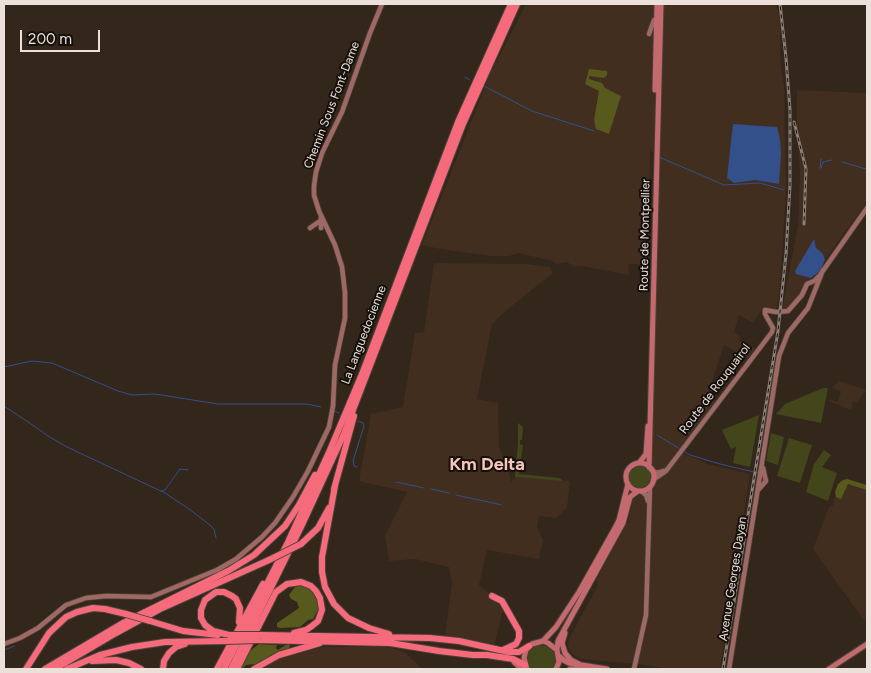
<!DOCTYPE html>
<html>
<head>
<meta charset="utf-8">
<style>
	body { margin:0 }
	#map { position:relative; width:871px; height:673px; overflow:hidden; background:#33261b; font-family:Figtree,sans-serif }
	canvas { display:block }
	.frame { position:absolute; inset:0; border:5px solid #ebe1da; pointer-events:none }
	.scale { position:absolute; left:20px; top:30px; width:80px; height:22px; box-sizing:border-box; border:2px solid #ebe1da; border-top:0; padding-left:6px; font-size:15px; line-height:18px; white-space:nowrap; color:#ebe1da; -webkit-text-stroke:4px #16100c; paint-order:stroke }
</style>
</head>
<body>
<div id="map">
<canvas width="871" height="673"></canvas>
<div class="frame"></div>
<div class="scale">200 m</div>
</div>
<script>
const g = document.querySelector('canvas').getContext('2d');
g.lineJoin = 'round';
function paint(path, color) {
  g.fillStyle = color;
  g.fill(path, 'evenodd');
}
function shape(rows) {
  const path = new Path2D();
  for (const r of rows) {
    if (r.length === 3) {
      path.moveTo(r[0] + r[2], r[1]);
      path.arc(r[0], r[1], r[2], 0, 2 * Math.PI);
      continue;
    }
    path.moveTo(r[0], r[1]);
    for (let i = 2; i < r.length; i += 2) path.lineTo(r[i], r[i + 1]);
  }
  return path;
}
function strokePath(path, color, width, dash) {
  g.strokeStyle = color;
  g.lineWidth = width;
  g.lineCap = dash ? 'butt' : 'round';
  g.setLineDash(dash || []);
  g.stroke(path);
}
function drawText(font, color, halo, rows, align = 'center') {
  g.font = font + ' Figtree,sans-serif';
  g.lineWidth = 4;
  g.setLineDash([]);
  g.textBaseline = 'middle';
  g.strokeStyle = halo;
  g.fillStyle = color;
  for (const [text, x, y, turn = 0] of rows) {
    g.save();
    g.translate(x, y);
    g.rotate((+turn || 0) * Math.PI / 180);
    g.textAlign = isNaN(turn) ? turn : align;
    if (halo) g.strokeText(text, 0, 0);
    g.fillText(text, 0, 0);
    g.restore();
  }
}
paint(shape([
	[526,4,776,4,780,22,780,58,784,87,786,193,780,287,776,310,763,308,753,323,739,315,734,332,740,336,739,340,755,349,748,359,724,345,707,396,717,400,678,451,708,464,750,474,720,669,669,669,639,664,580,659,573,655,568,647,569,639,598,585,596,580,628,522,633,499,654,485,655,474,651,464,659,159,650,150,649,264,628,264,629,275,582,266,574,267,567,262,557,264,553,261,518,253,509,256,491,256,440,249,422,245,491,72],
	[797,90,867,93,867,202,788,310,782,311,798,225,800,171,797,129],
	[434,263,526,264,550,267,553,273,503,313,492,324,477,399,498,403,499,447,509,472,511,483,515,477,570,481,567,508,556,518,539,516,537,527,543,540,539,559,487,550,479,585,504,607,494,646,445,636,452,583,449,567,415,559,389,561,385,536,407,492,359,481,371,414,403,407,415,333,424,332],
	[839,381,866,390,857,403,853,401,851,410,829,401,830,399,838,402,841,391,832,388],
	[847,479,867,485,867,621,863,619,813,549,829,507,833,505,838,484,843,480],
	[323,647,390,647,404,652,423,669,260,669,288,653]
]), '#412e1f');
paint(shape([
	[823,388,828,388,821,423,776,414,785,404],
	[759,415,750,467,733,463,736,447,731,449,722,430],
	[518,423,523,427,522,440,520,440,520,444,523,445,519,474,560,478,563,481,515,477,518,443],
	[771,433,784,437,778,465,766,461],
	[789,438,812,445,800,483,777,476],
	[824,450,831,455,822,467,837,473,828,501,806,492,814,464],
	[640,477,11],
	[540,645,550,647,556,654,556,664,554,669,530,669,527,663,528,653,535,646]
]), '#43451a');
paint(shape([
	[589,69,607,71,607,75,604,78,589,76,589,79,602,83,605,88,621,96,609,134,596,129,594,120,599,91,585,84],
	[847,479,867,485,867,490,848,484,841,499,836,497,835,492,838,484,843,480],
	[303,584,313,591,318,602,318,610,313,619,308,620,300,627,280,628,277,627,277,623,299,608,297,602,291,599,289,595,295,587],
	[259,644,277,645,276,648,278,650,287,644,290,645,289,649,256,664,246,665,242,669,239,669,250,651]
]), '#57591d');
paint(shape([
	[733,124,777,127,780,139,781,154,779,184,755,180,734,183,727,178],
	[814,239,816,248,823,254,825,260,820,271,811,278,796,274,795,271]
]), '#33508a');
strokePath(shape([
	[465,77,470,80],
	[484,86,532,111,594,131],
	[659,157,724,185,760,183,784,190],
	[842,162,866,169],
	[820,168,821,159],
	[821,168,823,162,832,160],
	[4,367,32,361,52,363,118,391,132,395,155,394,218,404,307,404,321,407],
	[4,406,37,428,48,436,67,447,165,493,189,509,211,526,214,529,216,538],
	[334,411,339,413],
	[657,435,690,455,720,464,758,473],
	[357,467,354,466,353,461,364,426,363,423,358,421],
	[396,482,424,488],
	[431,489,449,493],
	[161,491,165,490,180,469,188,470],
	[456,495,502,505],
	[4,650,15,646]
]), '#33508a', 1);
const secondary = shape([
	[649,34,654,20],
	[310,228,320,221],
	[321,228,321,217],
	[651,470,657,473,664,471],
	[653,480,666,471,772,332,773,328,765,314,765,310,776,312,788,311,802,295,807,284,814,281,820,275,867,208],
	[759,489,766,481,763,468],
	[641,491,646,495,648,501],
	[4,644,20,638,38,628,66,605,86,598,106,596,151,597,217,570,236,559,262,537,275,523,293,497,308,471,329,427,333,406,335,365,345,318,345,293,342,267,335,245,319,211,314,195,314,186,316,172,322,153,342,112,370,33,382,4],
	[634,669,646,615,650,487],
	[729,669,779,356,788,333,808,308,823,270]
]);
const primary = shape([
	[655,90,657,4],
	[639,463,646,454,648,426],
	[640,477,14],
	[649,467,661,4],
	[565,633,562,643,565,653,571,660,579,664],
	[543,641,556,627,579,592,615,528,619,520,628,484],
	[557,650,558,641,570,619,623,523,630,497,638,491],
	[559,656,565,661,569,663,607,669],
	[514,662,522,669],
	[527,669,524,658,526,650,532,644,543,641,548,643,557,650,559,662,556,669],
	[570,669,584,669],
	[829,669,867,644]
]);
const highway = shape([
	[335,486,322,557,322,572,325,587,334,604,348,618,369,628,389,634],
	[334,489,354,416],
	[301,544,318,528,329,508],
	[492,596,502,601,519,631,519,638,516,644,503,650],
	[150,621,183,631,218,635],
	[229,635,213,631,205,625,201,618,201,610,205,600,216,592,224,592,232,596,236,599,240,608,239,622],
	[261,635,430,638,459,641,509,652,519,652,529,646],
	[258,640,390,643,439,651,473,655,487,655,513,659,525,665],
	[92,661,116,660,129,663,141,669],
	[26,669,49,633,66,617,77,612,93,608,105,609,126,614],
	[45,669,123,623,228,571,254,555,285,526,299,505,315,475],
	[55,669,116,633,160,609,269,560],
	[67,669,100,655,132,647,165,642,226,641],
	[163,669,164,661,169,653,176,647,185,644],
	[217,669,263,584],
	[224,669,288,542,330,450,362,374,458,122,511,4],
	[231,669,301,527,343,436,463,124,517,4],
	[237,669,276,592,287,584,301,582,311,586,316,591,320,598,322,610,318,621,312,626,306,630,294,633],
	[254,669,279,655,320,643]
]);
strokePath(secondary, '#4d4139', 6);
strokePath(primary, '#4d4139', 7);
strokePath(highway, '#4d4139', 8);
strokePath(secondary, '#9e6965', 4.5);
strokePath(primary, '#c46a6f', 5);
strokePath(highway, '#f66b7b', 6);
const rail = shape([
	[794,122,806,169,804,224],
	[723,669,778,331,786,254,790,185,790,110,786,58,780,4]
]);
strokePath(rail, '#8b7f76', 3);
strokePath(rail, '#16100c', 1, [4]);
const highwayBridge = shape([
	[269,560,301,544],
	[126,614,150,621],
	[229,635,261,635],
	[226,641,258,640]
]);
strokePath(highwayBridge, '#4d4139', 8, []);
strokePath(highwayBridge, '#f66b7b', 6);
drawText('12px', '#ebe1da', '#16100c', [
	["Chemin Sous Font-Dame",332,105,-69],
	["Route de Montpellier",645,235,-89],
	["La Languedocienne",364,335,-69],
	["Route de Rouquairol",715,389,-53],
	["Avenue Georges Dayan",733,579,-81]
]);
drawText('bold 18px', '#f7c4bc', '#16100c', [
	["Km Delta",487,465]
]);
</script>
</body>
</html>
